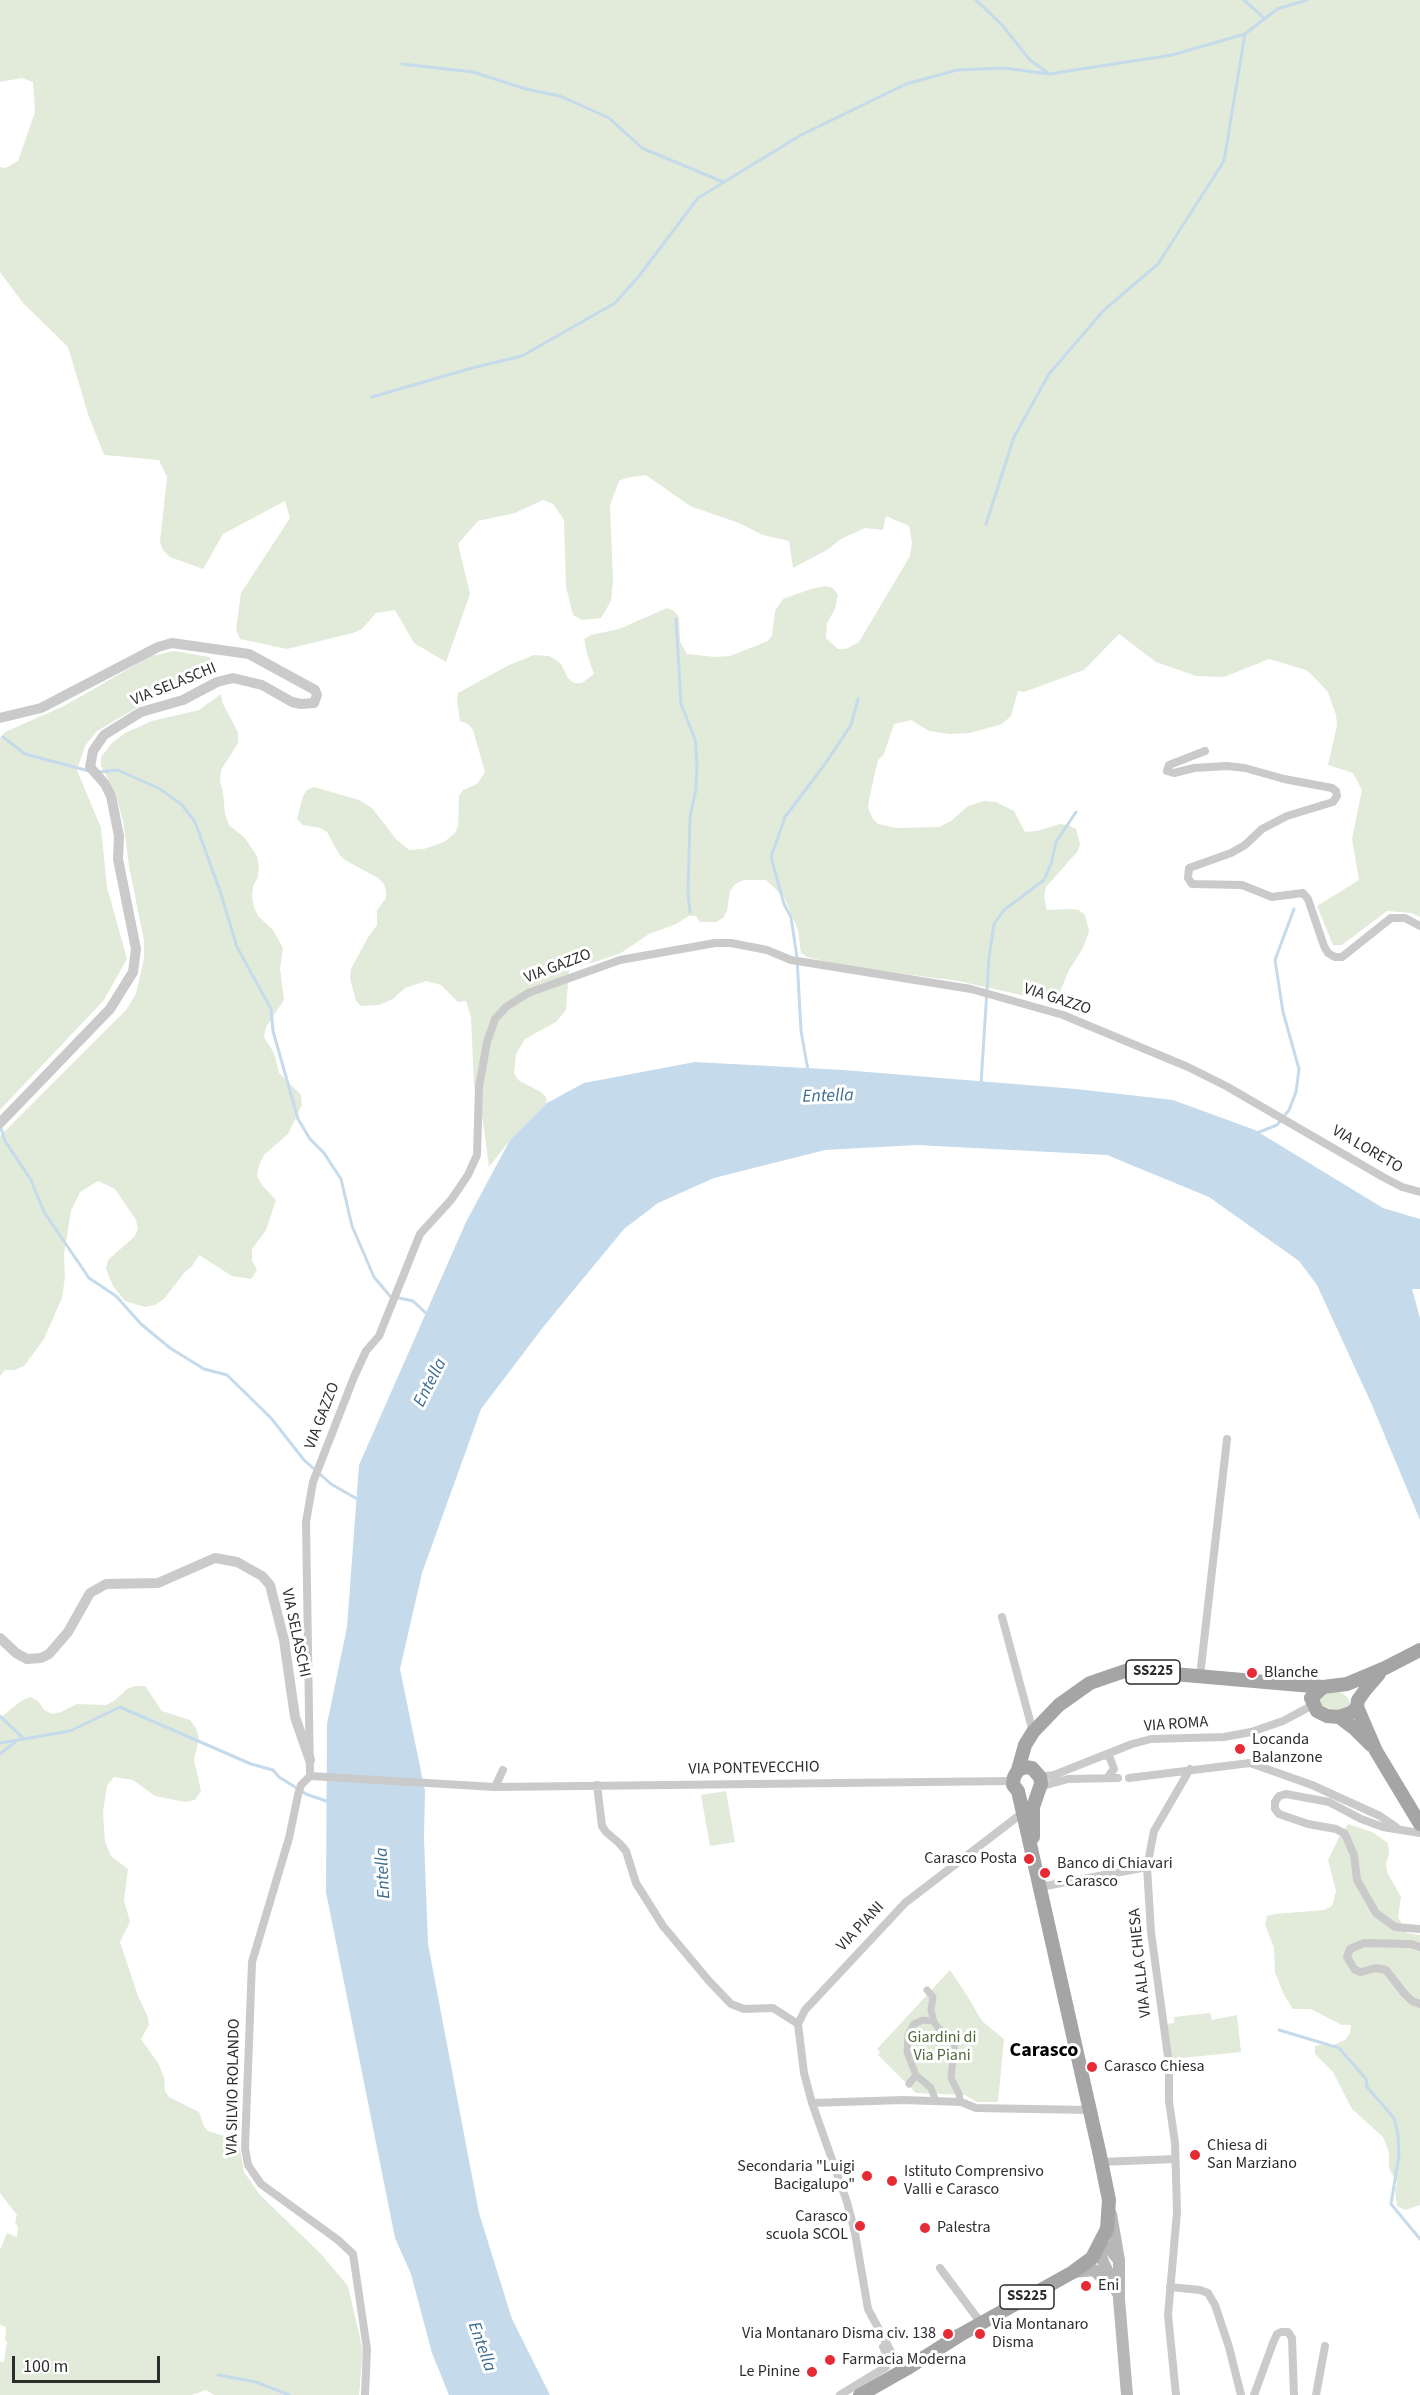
<!DOCTYPE html>
<html>
<head>
<meta charset="utf-8">
<style>
	body { margin:0 }
	#map { position:relative; width:1420px; height:2395px; overflow:hidden; background:#fff; font-family:"Source Sans 3",sans-serif }
	canvas { display:block }
	.scale { position:absolute; left:12px; top:2356px; width:148px; height:27px; box-sizing:border-box; border:3px solid #2d2d2d; border-top:0; padding-left:8px; font-size:18px; line-height:21px; white-space:nowrap; color:#2d2d2d; -webkit-text-stroke:4px #fff; paint-order:stroke }
</style>
</head>
<body>
<div id="map">
<canvas width="1420" height="2395"></canvas>
<div class="scale">100 m</div>
</div>
<script>
const g = document.querySelector('canvas').getContext('2d');
g.lineJoin = 'round';
function paint(path, color) {
  g.fillStyle = color;
  g.fill(path, 'evenodd');
}
function shape(rows) {
  const path = new Path2D();
  for (const r of rows) {
    path.moveTo(r[0], r[1]);
    for (let i = 2; i < r.length; i += 2) path.lineTo(r[i], r[i + 1]);
  }
  return path;
}
function strokePath(path, color, width, dash) {
  g.strokeStyle = color;
  g.lineWidth = width;
  g.lineCap = dash ? 'butt' : 'round';
  g.setLineDash(dash || []);
  g.stroke(path);
}
function drawText(font, color, halo, rows, align = 'center') {
  g.font = font + ' "Source Sans 3",sans-serif';
  g.lineWidth = 6;
  g.setLineDash([]);
  g.textBaseline = 'middle';
  g.strokeStyle = halo;
  g.fillStyle = color;
  for (const [text, x, y, turn = 0] of rows) {
    g.save();
    g.translate(x, y);
    g.rotate((+turn || 0) * Math.PI / 180);
    g.textAlign = isNaN(turn) ? turn : align;
    if (halo) g.strokeText(text, 0, 0);
    g.fillText(text, 0, 0);
    g.restore();
  }
}
paint(shape([
	[0,0,1420,0,1420,917,1412,913,1387,911,1342,945,1333,945,1317,906,1359,880,1352,839,1362,790,1353,773,1328,765,1337,725,1336,715,1328,692,1314,677,1306,670,1269,659,1224,677,1196,676,1156,662,1119,634,1084,670,1024,692,1018,691,1011,716,1002,724,970,733,949,734,929,731,911,720,894,724,884,754,878,760,869,800,868,808,873,819,878,824,896,828,939,827,951,821,968,806,984,801,996,802,1014,811,1025,832,1037,831,1060,824,1068,825,1076,829,1080,844,1078,851,1046,887,1044,897,1047,910,1071,909,1079,910,1085,915,1089,931,1083,948,1069,970,1059,994,1054,1000,1039,999,958,981,844,966,807,957,801,953,798,930,784,897,766,880,744,880,735,884,730,891,727,911,723,918,716,922,700,922,696,916,689,916,676,924,649,934,621,953,592,963,576,964,569,970,566,1010,556,1022,525,1039,516,1054,514,1073,518,1080,541,1092,546,1097,547,1103,510,1140,489,1167,483,1121,474,1085,471,1017,466,1001,458,1002,441,985,426,981,405,988,393,999,379,1005,361,1006,356,1001,350,978,351,969,368,937,377,925,377,910,386,898,386,891,384,884,378,878,345,860,339,854,327,832,320,828,303,825,297,819,303,796,307,790,314,787,359,800,372,808,396,839,409,850,424,849,444,842,455,833,458,826,459,796,463,790,477,784,485,772,473,730,468,724,460,721,457,700,458,693,507,666,534,655,549,656,556,660,561,664,568,678,574,683,582,683,594,674,587,654,584,639,591,635,619,629,667,608,674,611,679,617,680,641,687,654,715,657,730,656,768,641,772,635,775,611,783,599,811,589,825,586,833,588,838,595,835,609,827,623,826,638,838,649,846,649,859,642,910,556,912,542,909,526,886,516,883,530,865,528,841,539,827,550,793,568,789,541,763,535,739,523,690,506,646,475,626,478,619,481,610,505,613,581,611,601,601,618,582,620,573,615,566,587,564,520,553,504,543,500,515,513,478,521,458,544,470,594,446,662,414,643,395,610,376,613,362,629,353,633,287,649,240,639,236,630,241,593,290,518,285,501,223,534,203,569,170,557,163,550,160,542,167,477,159,460,104,455,88,414,68,347,23,303,0,272,0,167,6,168,18,161,35,112,33,82,22,78,0,82],
	[174,651,210,657,213,676,148,701,97,731,85,746,77,770,101,828,107,887,127,959,104,1000,0,1110,0,738,5,732,64,706,151,656],
	[221,694,223,704,238,732,238,743,221,770,220,781,223,792,225,814,229,825,245,838,257,856,259,866,258,877,253,886,252,897,254,907,258,916,273,930,283,948,280,969,284,1000,266,1027,264,1037,274,1053,279,1073,301,1095,302,1105,288,1134,264,1155,259,1165,257,1176,262,1185,276,1200,266,1230,252,1249,252,1260,257,1270,251,1279,232,1276,199,1255,192,1266,184,1273,164,1299,155,1305,145,1307,125,1301,113,1286,106,1269,108,1260,134,1237,138,1229,136,1220,115,1189,98,1181,80,1192,71,1211,64,1254,65,1277,62,1298,44,1339,24,1366,14,1370,5,1370,0,1376,0,1136,126,1010,136,994,144,959,144,941,129,866,123,821,115,792,101,766,101,757,112,743,125,733,152,721,199,710],
	[135,1686,145,1686,162,1711,190,1720,196,1728,199,1738,194,1760,201,1791,195,1800,185,1802,155,1796,133,1780,114,1777,107,1786,103,1811,105,1842,111,1856,128,1869,124,1900,130,1922,120,1942,138,1996,148,2017,149,2025,141,2039,158,2063,164,2077,165,2091,169,2097,199,2112,204,2126,208,2131,234,2139,239,2143,244,2172,260,2195,321,2254,348,2286,363,2351,359,2395,214,2395,206,2390,192,2395,0,2395,0,2362,4,2362,7,2341,5,2341,6,2327,0,2325,0,2250,7,2233,17,2237,18,2227,15,2222,17,2215,0,2193,0,1718,21,1701,30,1697,38,1701,44,1710,52,1714,61,1712,77,1704,106,1705,114,1701,127,1689],
	[1334,1691,1342,1693,1348,1698,1350,1703,1346,1708,1335,1711,1319,1704,1320,1695],
	[726,1791,735,1842,710,1846,701,1795],
	[1348,1824,1372,1832,1388,1843,1389,1854,1386,1863,1387,1872,1401,1897,1398,1917,1407,1933,1420,1935,1420,2205,1405,2210,1397,2206,1395,2190,1397,2183,1389,2168,1389,2152,1383,2137,1352,2109,1333,2072,1315,2054,1315,2046,1323,2044,1331,2046,1345,2040,1350,2033,1351,2025,1342,2025,1311,2009,1293,2009,1284,1995,1275,1972,1274,1948,1265,1924,1267,1916,1275,1914,1324,1910,1332,1906,1336,1891,1328,1860,1339,1837],
	[950,1970,968,1997,982,2021,1004,2039,998,2102,977,2102,965,2095,916,2093,878,2055,880,2052,877,2049],
	[1210,2013,1212,2020,1237,2015,1241,2052,1172,2059,1166,2024,1174,2023,1174,2017]
]), '#e2ebda');
paint(shape([
	[695,1062,843,1070,1076,1089,1173,1100,1255,1130,1383,1208,1420,1219,1420,1289,1412,1289,1420,1318,1420,1520,1372,1405,1317,1285,1299,1261,1209,1197,1107,1155,917,1145,825,1150,714,1178,658,1203,624,1229,544,1326,481,1409,422,1573,400,1669,425,1791,424,1838,428,1944,479,2213,512,2319,550,2395,449,2395,432,2353,411,2274,395,2238,326,1892,327,1724,347,1627,359,1465,466,1222,510,1140,547,1103,584,1083]
]), '#c5dbeb');
strokePath(shape([
	[976,0,1002,25,1030,60,1048,73],
	[1244,0,1265,19],
	[402,64,473,72,526,89,560,96,609,118,642,148,723,182],
	[372,397,472,368,522,356,615,303,639,276,698,198,801,135,906,84,957,70,1004,68,1049,74,1172,55,1245,34,1277,9,1307,0],
	[986,524,1014,437,1049,374,1104,310,1158,264,1224,161,1245,34],
	[676,619,681,704,695,739,697,762,696,789,690,817,688,895,690,912],
	[3,737,25,754,89,771],
	[99,772,118,770,160,789,182,805,195,822,220,891,237,947,271,1009,273,1031,298,1119,310,1139,324,1153,341,1179,352,1226,374,1277,390,1296,413,1301,428,1315],
	[808,1070,801,1031,797,958,791,917,784,904,771,857,785,817,825,764,851,725,858,699],
	[981,1084,989,958,994,924,1004,910,1044,880,1051,864,1056,842,1076,812],
	[0,1125,5,1141,31,1180,44,1212,89,1278,116,1296,141,1324,170,1348,204,1369,227,1375,271,1418,304,1460,331,1484,359,1500],
	[1257,1133,1277,1125,1289,1110,1296,1092,1299,1069,1283,1012,1275,960,1294,909],
	[0,1716,24,1739],
	[0,1743,70,1731,120,1707,251,1764,273,1770,279,1777,306,1794,329,1802],
	[0,1754,15,1742],
	[1279,2030,1339,2048,1366,2079,1367,2087,1394,2118,1398,2134,1399,2155,1391,2204,1420,2239],
	[218,2375,256,2382,289,2395]
]), '#c5dbeb', 3);
strokePath(shape([
	[927,1990,933,1997,931,2010,934,2022,939,2029,955,2039,951,2078,959,2094,960,2102],
	[933,2021,923,2020,914,2024,908,2034,907,2052,916,2075,931,2088,936,2101],
	[909,2084,916,2075]
]), '#cacaca', 7);
strokePath(shape([
	[1205,751,1169,765,1167,771,1174,773,1194,768,1227,766,1245,768,1284,779,1332,788,1336,791,1337,796,1333,802,1287,816,1262,829,1245,845,1231,853,1189,868,1188,878,1192,884,1242,885,1272,897,1303,893,1308,899,1324,946,1328,953,1335,957,1342,957,1391,918,1405,918,1420,926],
	[1002,1617,1033,1732],
	[1200,1676,1227,1439],
	[1105,1755,1110,1758,1114,1769,1107,1778],
	[503,1770,495,1787,310,1776,306,1522,313,1482,354,1377,366,1351,379,1336,420,1234,451,1200,468,1175,477,1155,479,1087,487,1042,495,1019,506,1007,528,993,620,960,715,943,731,943,767,950,791,960,971,989,1063,1015,1188,1067,1226,1086,1383,1177,1402,1187,1420,1192],
	[310,1776,301,1785,298,1795,289,1838,252,1962,245,2148,248,2165,261,2184,338,2240,353,2254,367,2349,365,2395],
	[1040,1777,1054,1775,1132,1744,1151,1739,1224,1737,1251,1732,1283,1721,1313,1705],
	[1129,1778,1250,1763,1312,1785,1380,1816,1396,1827],
	[597,1785,602,1826,606,1832,619,1843,626,1851,636,1883,663,1926,709,1981,731,2004,744,2009,773,2008,798,2024],
	[495,1787,1013,1781],
	[1039,1787,1068,1779,1118,1778],
	[1420,1833,1383,1827,1361,1819,1329,1802,1286,1794,1279,1796,1275,1802,1275,1809,1279,1814,1308,1824,1336,1829,1345,1834,1354,1855,1357,1880,1376,1913,1395,1927,1420,1929],
	[1040,1887,1147,1867],
	[1420,1947,1411,1944,1364,1943,1350,1949,1347,1957,1355,1970,1361,1972,1376,1968,1386,1970,1404,1993,1412,2001,1420,2004],
	[812,2103,903,2100,961,2102,976,2108,1090,2110],
	[1101,2162,1175,2159],
	[940,2268,981,2323],
	[1170,2287,1200,2290,1208,2293,1215,2305,1229,2347,1241,2395],
	[906,2369,897,2363,868,2309,855,2233,847,2202,812,2103,804,2073,798,2024,805,2010,905,1903,1021,1814],
	[840,2395,886,2367,887,2356,883,2347],
	[1176,2395,1168,2315,1177,2212,1175,2143,1169,2101,1169,2064,1151,1932,1147,1867,1154,1831,1190,1769],
	[1254,2395,1273,2343,1277,2334,1281,2332,1288,2332,1292,2338,1294,2395],
	[1316,2395,1325,2346]
]), '#cacaca', 8);
strokePath(shape([
	[0,718,41,708,158,647,172,643,249,654,315,690,317,695,314,703,301,704,292,702,262,685,233,678,217,682,183,700,141,712,104,735,93,751,90,767,105,784,111,796,119,836,118,859,136,949,133,972,110,1009,0,1123],
	[0,1638,16,1653,27,1659,41,1658,49,1654,68,1632,90,1593,106,1584,158,1583,215,1558,237,1562,262,1576,270,1585,284,1640,295,1717,310,1760]
]), '#cacaca', 10);
strokePath(shape([
	[1111,2214,1119,2260,1119,2299,1127,2395],
	[1073,2272,1094,2270,1110,2286],
	[1117,2292,1101,2257,1099,2244,1108,2247,1117,2258]
]), '#b7b7b7', 12);
strokePath(shape([
	[1311,1698,1323,1687,1347,1684,1385,1668,1420,1650],
	[1311,1698,1317,1711,1327,1716,1339,1717,1351,1713,1357,1707,1358,1700,1366,1689,1379,1674],
	[1357,1707,1376,1751,1420,1824],
	[1339,1717,1355,1729,1371,1745],
	[1018,1770,1025,1767,1032,1768,1040,1777,1041,1784,1033,1807,1033,1837],
	[860,2395,906,2369,960,2335,1073,2272,1092,2258,1107,2229,1109,2200,1099,2151,1035,1866,1018,1791,1013,1785,1014,1777,1018,1770,1025,1745,1033,1732,1059,1705,1090,1683,1128,1670,1323,1687]
]), '#a5a5a5', 14);
for (const [x, y, r, color] of [
	[1252,1673,6,"#e72b35"],
	[1240,1749,6,"#e72b35"],
	[1029,1859,6,"#e72b35"],
	[1045,1873,6,"#e72b35"],
	[1092,2067,6,"#e72b35"],
	[1195,2155,6,"#e72b35"],
	[867,2176,6,"#e72b35"],
	[892,2181,6,"#e72b35"],
	[860,2226,6,"#e72b35"],
	[925,2228,6,"#e72b35"],
	[1086,2286,6,"#e72b35"],
	[948,2334,6,"#e72b35"],
	[980,2334,6,"#e72b35"],
	[830,2360,6,"#e72b35"],
	[812,2372,6,"#e72b35"]
]) {
  const dot = new Path2D();
  dot.arc(x, y, r, 0, 2 * Math.PI);
  g.fillStyle = color;
  g.fill(dot);
  strokePath(dot, '#fff', 2);
}
for (const [x, y, w] of [
	[1153,1672,54],
	[1027,2297,54]
]) {
  const box = new Path2D();
  box.roundRect(x - w / 2, y - 12, w, 24, 4.5);
  g.fillStyle = '#fff';
  g.fill(box);
  strokePath(box, '#2d2d2d', 1.5);
}
drawText('bold 15px', '#2d2d2d', null, [
	["SS225",1153,1672],
	["SS225",1027,2297]
]);
drawText('16px', '#2d2d2d', '#fff', [
	["VIA SELASCHI",174,685,-22],
	["VIA GAZZO",558,967,-21],
	["VIA GAZZO",1057,1000,18],
	["VIA LORETO",1367,1150,30],
	["VIA GAZZO",323,1416,-69],
	["VIA SELASCHI",295,1633,78],
	["VIA ROMA",1176,1725,-4],
	["VIA PONTEVECCHIO",754,1769,-1],
	["VIA PIANI",861,1927,-47],
	["VIA ALLA CHIESA",1141,1963,-96],
	["VIA SILVIO ROLANDO",234,2087,-89]
]);
drawText('16px', '#2d2d2d', '#fff', [
	["Blanche",1264,1673],
	["Locanda",1252,1740],
	["Balanzone",1252,1758],
	["Carasco Posta",1017,1859,"right"],
	["Banco di Chiavari",1057,1864],
	["- Carasco",1057,1882],
	["Carasco Chiesa",1104,2067],
	["Chiesa di",1207,2146],
	["San Marziano",1207,2164],
	["Secondaria \"Luigi",855,2167,"right"],
	["Bacigalupo\"",855,2185,"right"],
	["Istituto Comprensivo",904,2172],
	["Valli e Carasco",904,2190],
	["Carasco",848,2217,"right"],
	["scuola SCOL",848,2235,"right"],
	["Palestra",937,2228],
	["Eni",1098,2286],
	["Via Montanaro",992,2325],
	["Disma",992,2343],
	["Via Montanaro Disma civ. 138",936,2334,"right"],
	["Farmacia Moderna",842,2360],
	["Le Pinine",800,2372,"right"]
], 'left');
drawText('16px', '#4e683a', '#fff', [
	["Giardini di",942,2038],
	["Via Piani",942,2056]
]);
drawText('italic 18px', '#3a6c8f', '#fff', [
	["Entella",828,1097,-2],
	["Entella",431,1383,-63],
	["Entella",384,1873,-93],
	["Entella",481,2347,70]
]);
drawText('bold 20px', '#000', '#fff', [
	["Carasco",1044,2052]
]);
</script>
</body>
</html>
